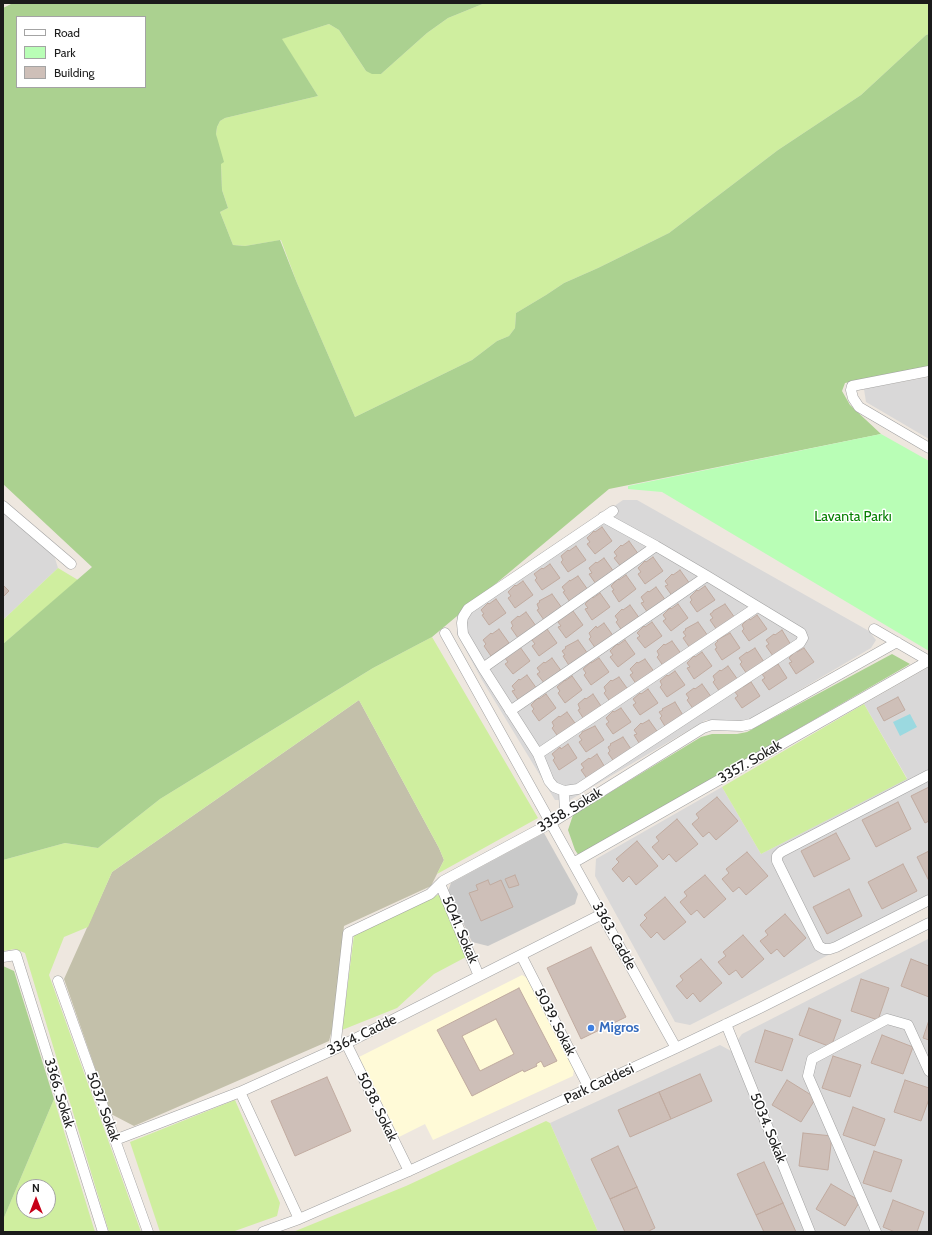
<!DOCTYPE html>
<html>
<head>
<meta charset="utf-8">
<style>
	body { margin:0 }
	#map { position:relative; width:932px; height:1235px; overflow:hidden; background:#eee7df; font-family:Cabin,sans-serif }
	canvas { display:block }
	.frame { position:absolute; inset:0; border:4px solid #1b1b1b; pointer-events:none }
	.legend { position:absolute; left:16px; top:16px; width:130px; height:72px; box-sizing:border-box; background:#fff; border:1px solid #a4a4a4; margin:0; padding:5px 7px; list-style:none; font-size:12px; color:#1b1b1b }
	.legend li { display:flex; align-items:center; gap:8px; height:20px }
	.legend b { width:20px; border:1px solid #a4a4a4 }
	.north { position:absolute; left:16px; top:1179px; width:40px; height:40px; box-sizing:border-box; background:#fff; border:1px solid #a4a4a4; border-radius:50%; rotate:0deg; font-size:11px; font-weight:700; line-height:16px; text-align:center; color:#1b1b1b }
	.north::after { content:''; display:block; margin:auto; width:14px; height:18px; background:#c60018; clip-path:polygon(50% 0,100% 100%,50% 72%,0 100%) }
</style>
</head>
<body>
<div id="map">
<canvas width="932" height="1235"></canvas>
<div class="frame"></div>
<ul class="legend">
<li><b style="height:5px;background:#fff"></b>Road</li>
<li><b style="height:11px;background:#b9feb6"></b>Park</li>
<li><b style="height:11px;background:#cebfb8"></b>Building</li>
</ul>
<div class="north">N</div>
</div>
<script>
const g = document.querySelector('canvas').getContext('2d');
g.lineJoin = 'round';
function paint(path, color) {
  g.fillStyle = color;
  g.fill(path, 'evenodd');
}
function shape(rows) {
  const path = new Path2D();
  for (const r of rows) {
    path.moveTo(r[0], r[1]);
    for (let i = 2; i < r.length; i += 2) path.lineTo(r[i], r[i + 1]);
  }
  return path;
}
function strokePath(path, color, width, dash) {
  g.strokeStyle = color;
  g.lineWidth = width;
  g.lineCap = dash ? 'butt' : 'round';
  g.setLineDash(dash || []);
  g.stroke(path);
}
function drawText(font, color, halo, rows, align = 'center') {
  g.font = font + ' Cabin,sans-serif';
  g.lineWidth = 3;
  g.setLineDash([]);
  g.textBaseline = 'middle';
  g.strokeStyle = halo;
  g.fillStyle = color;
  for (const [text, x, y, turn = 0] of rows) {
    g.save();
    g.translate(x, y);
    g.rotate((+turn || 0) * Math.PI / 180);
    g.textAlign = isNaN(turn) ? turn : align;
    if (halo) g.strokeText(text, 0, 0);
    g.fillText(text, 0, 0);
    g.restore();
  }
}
paint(shape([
	[929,377,929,439,866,402,864,389],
	[623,500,637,500,869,631,876,640,871,648,752,718,742,721,706,720,570,800,555,800,482,680,457,634,457,615],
	[3,512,54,555,58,568,3,620],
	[929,667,929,904,690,1025,675,1022,595,876,596,859,722,787,761,854,907,778,864,704],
	[928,939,929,939,929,1232,814,1232,737,1041,742,1034],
	[720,1045,733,1052,806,1232,598,1232,550,1123]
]), '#d9d8d8');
paint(shape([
	[522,975,527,978,574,1069,573,1076,433,1140,425,1124,399,1137,359,1057]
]), '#fffad7');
paint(shape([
	[544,833,578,894,575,904,488,946,472,942,448,891,451,883]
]), '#c9c9c9');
paint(shape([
	[359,700,439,848,444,860,431,886,344,926,332,1030,329,1041,134,1126,111,1114,64,979,112,872]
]), '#c3c0aa');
paint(shape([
	[485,3,929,3,929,34,926,35,861,95,778,150,669,233,598,268,564,283,546,295,516,313,515,328,509,336,497,341,472,360,355,417,297,283,281,240,245,246,233,245,220,212,228,208,222,190,221,164,216,134,217,127,220,121,225,118,318,96,281,39,329,24,339,30,366,71,381,74,427,33,448,18],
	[58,568,78,580,3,644,3,620],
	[432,637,538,818,437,874,444,860,439,848,359,700,112,872,88,927,64,937,49,975,141,1232,109,1232,25,953,15,949,3,951,3,860,65,843,98,848,160,799,373,668],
	[864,704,907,779,761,854,722,787],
	[440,894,466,957,434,974,397,1008,342,1030,354,935],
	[54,1099,95,1232,3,1232,3,1220],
	[24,1187,48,1187,48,1211,24,1211],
	[235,1100,280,1203,277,1216,232,1232,160,1232,130,1142],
	[546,1121,550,1123,598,1232,293,1232,406,1186]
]), '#cfee9f');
paint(shape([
	[13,3,485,3,448,18,427,33,381,74,372,74,366,71,339,30,329,24,282,39,318,96,225,118,220,121,217,127,216,134,224,162,221,164,222,190,228,208,220,212,233,245,245,246,280,240,297,283,355,417,472,360,497,341,509,336,515,328,516,313,546,295,564,283,598,268,669,233,778,150,861,95,926,35,929,34,929,366,845,383,842,391,850,405,881,434,609,489,432,637,373,668,160,799,98,848,65,843,3,860,3,644,92,567,3,484,3,8],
	[17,17,145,17,145,87,17,87],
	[892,654,910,664,579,856,575,850,568,830,573,815,701,737,712,734,737,734,747,732],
	[3,966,14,971,54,1099,3,1220]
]), '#abd190');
paint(shape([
	[881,434,929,461,929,651,662,492,628,489,628,486]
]), '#b9feb6');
paint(shape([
	[910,714,917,727,900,736,893,722]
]), '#9bd9e0');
const building = shape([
	[602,527,612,541,595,554,587,544,590,542,587,538,594,531,595,532,602,527],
	[629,541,639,555,622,568,614,558,617,556,614,552,621,545,622,546,629,541],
	[576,546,586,560,568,572,561,562,563,560,561,556,568,550,569,551,576,546],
	[653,557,663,571,645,584,638,574,641,572,638,568,645,561,646,562,653,557],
	[604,558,614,572,596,584,589,574,592,573,589,568,596,562,597,563,604,558],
	[550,564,560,578,542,590,535,580,537,578,534,574,542,568,543,569,550,564],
	[680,570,690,584,673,597,665,586,668,585,665,581,672,574,673,575,680,570],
	[626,575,636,589,619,602,612,591,614,590,611,586,618,579,619,580,626,575],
	[578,576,588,590,570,602,563,592,565,591,562,587,570,580,570,581,578,576],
	[523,581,533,595,515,608,508,598,511,596,508,592,515,585,516,586,523,581],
	[3,585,9,591,3,597,3,585],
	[705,586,715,600,697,612,690,602,692,600,690,597,697,590,698,591,705,586],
	[656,587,666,601,648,613,641,603,644,602,641,597,648,591,649,592,656,587],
	[600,593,610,607,592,620,585,609,588,608,585,604,592,597,593,598,600,593],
	[552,594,562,608,544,620,537,610,539,609,537,604,540,602,539,601,552,594],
	[496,599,506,613,489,625,482,615,484,614,481,610,488,603,489,604,496,599],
	[678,604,688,618,671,631,663,621,666,619,663,615,670,608,671,609,678,604],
	[725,604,735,618,717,630,710,620,713,618,710,614,713,612,713,611,725,604],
	[630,605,640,619,623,632,616,622,618,620,615,616,622,609,623,610,630,605],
	[573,611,583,625,566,638,558,627,561,626,558,622,561,619,561,618,573,611],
	[526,612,536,626,518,638,511,628,513,626,511,622,518,616,519,617,526,612],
	[757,615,767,629,749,641,742,631,744,629,742,625,749,618,750,620,757,615],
	[652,622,662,636,645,648,637,638,640,636,637,633,644,626,645,627,652,622],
	[698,622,708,636,690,648,683,638,686,636,683,632,686,630,685,629,698,622],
	[604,623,614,637,596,649,589,639,591,637,589,633,596,626,597,628,604,623],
	[499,629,509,643,491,656,484,646,486,644,483,640,491,633,492,634,499,629],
	[547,629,557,643,539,656,532,646,535,644,532,640,539,633,540,634,547,629],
	[782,630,791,645,773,656,766,646,769,644,766,640,774,634,775,635,782,630],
	[730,633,740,648,722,660,715,649,717,648,715,644,718,641,717,640,730,633],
	[578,640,588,654,570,667,563,656,565,655,562,651,566,648,565,647,578,640],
	[625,640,635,654,618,667,610,657,613,655,610,651,617,644,618,645,625,640],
	[672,641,682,655,664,667,657,657,659,655,657,651,664,644,665,645,672,641],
	[520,647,530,661,513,674,505,664,508,662,505,658,520,647],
	[755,648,764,662,747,674,740,664,742,662,739,658,747,652,747,653,755,648],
	[804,648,814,662,796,674,789,663,792,662,789,658,796,651,797,652,804,648],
	[702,652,712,666,694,679,687,668,690,667,687,663,694,656,695,657,702,652],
	[552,658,562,672,545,684,537,674,540,672,537,668,544,662,545,663,552,658],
	[599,658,609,672,591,685,584,675,586,673,583,669,591,662,591,663,599,658],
	[645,659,655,673,637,685,630,675,633,673,630,669,637,662,638,663,645,659],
	[778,664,787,678,769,690,762,680,765,678,762,674,766,672,765,671,778,664],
	[728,666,738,680,720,692,713,682,715,680,713,676,720,670,721,671,728,666],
	[675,671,685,685,667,697,660,687,662,685,660,681,667,675,668,676,675,671],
	[527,675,537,689,519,701,512,691,515,690,512,686,519,679,520,680,527,675],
	[572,676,582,690,565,703,558,693,560,691,557,687,565,680,565,681,572,676],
	[619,677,629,691,611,703,604,693,606,691,604,687,611,680,612,681,619,677],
	[751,682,760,696,742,708,735,698,738,696,735,692,743,686,743,687,751,682],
	[702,684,712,698,694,710,687,700,689,698,686,694,694,688,695,689,702,684],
	[648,689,658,703,640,715,633,705,636,703,633,699,640,693,641,694,648,689],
	[546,694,556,708,539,721,532,711,534,709,531,705,538,698,539,699,546,694],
	[593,694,603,709,585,721,578,710,580,709,578,704,585,698,586,699,593,694],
	[898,697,905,710,884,721,877,708,898,697],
	[675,702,684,717,666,728,660,718,662,716,659,712,663,710,662,709,675,702],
	[621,708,631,722,613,734,606,724,609,722,606,718,613,711,614,712,621,708],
	[567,712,577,726,559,738,552,728,554,726,552,722,559,716,560,717,567,712],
	[649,720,659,734,641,746,634,735,637,734,634,730,641,723,642,724,649,720],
	[595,726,604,740,586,752,579,742,582,740,579,736,582,733,582,732,595,726],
	[623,737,633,752,615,763,608,753,610,751,608,747,611,745,610,744,623,737],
	[568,744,577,758,559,770,553,760,555,758,552,754,560,747,561,749,568,744],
	[597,754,606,769,588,780,581,770,584,768,581,764,589,758,590,759,597,754],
	[929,787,929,821,925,823,911,796,929,787],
	[717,797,738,821,716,840,709,832,703,837,692,824,699,818,696,814,717,797],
	[898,802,911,829,876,847,862,820,898,802],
	[677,819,698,844,676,862,669,854,663,860,652,847,659,841,656,837,677,819],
	[836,833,850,859,814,877,801,851,836,833],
	[637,841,658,866,636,885,629,876,623,882,612,869,619,862,616,859,637,841],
	[929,851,929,881,917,857,929,851],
	[747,852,768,876,746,895,739,887,733,892,722,879,729,873,726,869,747,852],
	[903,864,917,891,882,909,868,882,903,864],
	[515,875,519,885,509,888,505,879,515,875],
	[705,875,726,899,704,918,697,910,691,915,680,902,687,896,684,892,705,875],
	[488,880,490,885,501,880,513,907,481,921,469,893,478,890,476,885,488,880],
	[849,889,862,916,827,934,813,907,849,889],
	[665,897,686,922,664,940,657,932,651,938,640,925,647,918,644,915,665,897],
	[785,914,806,938,784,957,777,949,771,954,760,941,768,935,765,931,785,914],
	[743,935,764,959,742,978,736,970,729,975,718,962,726,956,723,952,743,935],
	[591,947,626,1017,581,1039,547,968,591,947],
	[701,959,722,983,700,1002,693,993,687,999,676,986,683,980,680,976,701,959],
	[911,959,929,966,929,997,901,986,911,959],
	[861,979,889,988,878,1020,851,1011,861,979],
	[519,988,557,1061,544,1067,541,1061,536,1064,537,1066,524,1072,523,1070,472,1096,437,1030,519,988],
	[496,1019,514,1054,480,1071,462,1036,496,1019],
	[809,1008,841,1020,831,1047,799,1035,809,1008],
	[929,1020,929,1040,923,1038,929,1020],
	[765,1030,793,1039,782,1071,755,1062,765,1030],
	[882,1035,913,1047,903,1074,871,1063,882,1035],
	[833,1056,861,1065,850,1097,822,1088,833,1056],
	[700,1074,712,1101,671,1119,659,1092,700,1074],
	[327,1077,351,1131,295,1156,271,1101,327,1077],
	[787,1080,816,1098,801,1122,772,1105,787,1080],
	[905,1080,929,1088,929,1099,921,1121,894,1112,905,1080],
	[659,1092,671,1119,630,1137,618,1110,659,1092],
	[853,1107,885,1119,875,1146,843,1135,853,1107],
	[803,1133,832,1136,828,1170,799,1166,803,1133],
	[618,1146,637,1187,610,1199,591,1159,618,1146],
	[874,1151,902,1160,891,1192,863,1183,874,1151],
	[764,1162,783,1203,756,1215,737,1174,764,1162],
	[831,1184,860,1201,845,1226,816,1209,831,1184],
	[637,1187,655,1228,647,1232,625,1232,610,1199,637,1187],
	[893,1200,924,1212,917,1232,895,1232,883,1227,893,1200],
	[783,1203,796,1232,764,1232,756,1215,783,1203]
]);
paint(building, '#cebfb8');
strokePath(building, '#c1aba0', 1);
const minor = shape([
	[929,371,852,386,851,390,853,398,859,407,929,448],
	[3,506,71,564],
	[603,517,656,546,707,576,801,633,803,638,800,643,578,789,564,791,554,787,549,781,538,754,483,668,463,634,462,623,463,617,468,609,613,511],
	[874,629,929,661],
	[445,633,676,1048],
	[483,668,656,546],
	[510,711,707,576],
	[538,754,757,607],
	[929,775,781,852,777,856,777,861,819,946,824,949,830,949,836,947,929,900],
	[564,791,565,814],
	[573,863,928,661],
	[440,884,479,976],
	[521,955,589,1088],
	[3,957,16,955,103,1232],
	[58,981,148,1232],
	[726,1024,810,1232],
	[346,1043,409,1171],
	[335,1049,348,933,430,894,443,881,551,823,703,728,712,725,742,726,751,724,897,642],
	[240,1092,299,1219],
	[115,1140,240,1092,335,1049,602,914],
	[263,1232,299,1219,409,1171,676,1048,760,1008,929,923],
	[876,1232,808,1076,812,1059,887,1019,908,1025,929,1071]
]);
strokePath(minor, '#a2a2a2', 11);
strokePath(minor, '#fff', 10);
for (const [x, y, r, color] of [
	[591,1028,4,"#3f7fe0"]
]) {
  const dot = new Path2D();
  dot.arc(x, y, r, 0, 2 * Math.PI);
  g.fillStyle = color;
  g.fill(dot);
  strokePath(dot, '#fff', 1.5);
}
drawText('14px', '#068002', '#fff', [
	["Lavanta Parkı",853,517]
]);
drawText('14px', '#1b1b1b', '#fff', [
	["3357. Sokak",750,762,-30],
	["3358. Sokak",570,810,-31],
	["5041. Sokak",460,930,67],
	["3363. Cadde",614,936,61],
	["5039. Sokak",555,1022,63],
	["3364. Cadde",362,1035,-26],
	["Park Caddesi",599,1084,-25],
	["3366. Sokak",59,1093,73],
	["5037. Sokak",103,1107,70],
	["5038. Sokak",377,1107,64],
	["5034. Sokak",768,1128,68]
]);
drawText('bold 14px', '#366cbe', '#fff', [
	["Migros",599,1028]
], 'left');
</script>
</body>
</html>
